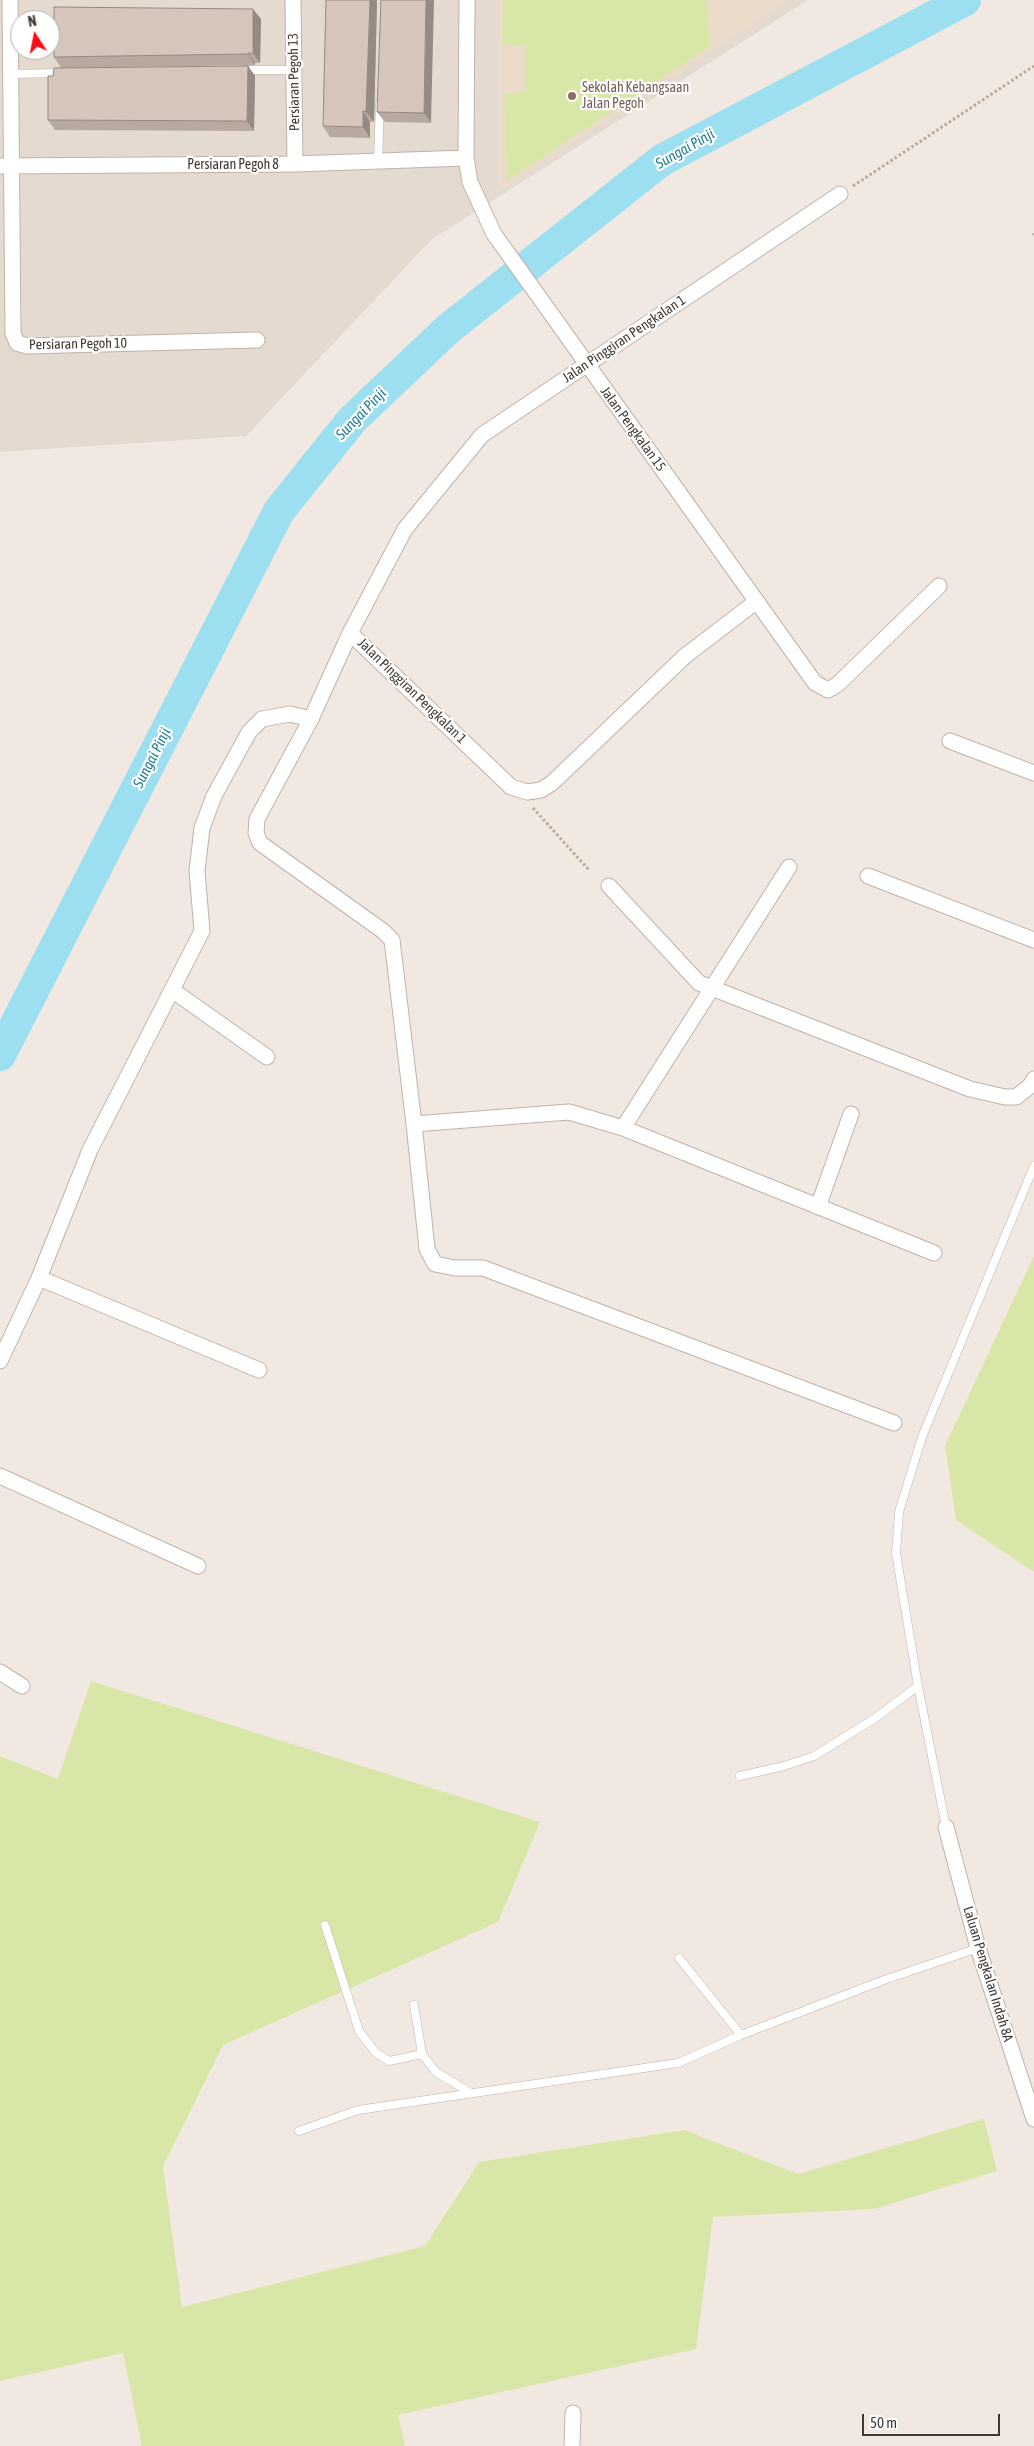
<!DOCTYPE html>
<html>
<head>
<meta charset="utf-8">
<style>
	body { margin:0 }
	#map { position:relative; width:1034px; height:2446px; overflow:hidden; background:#f1e9e1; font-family:"Asap Condensed",sans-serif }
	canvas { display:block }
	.north { position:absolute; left:10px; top:10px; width:50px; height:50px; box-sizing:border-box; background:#fff; border:1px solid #b4b0ad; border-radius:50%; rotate:349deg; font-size:14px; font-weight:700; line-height:20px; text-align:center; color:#433932 }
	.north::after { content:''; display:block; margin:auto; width:18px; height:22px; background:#ff0b18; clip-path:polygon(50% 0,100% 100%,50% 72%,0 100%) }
	.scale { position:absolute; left:862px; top:2414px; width:138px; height:22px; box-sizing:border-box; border:2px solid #433932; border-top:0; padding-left:6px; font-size:15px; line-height:18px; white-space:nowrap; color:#433932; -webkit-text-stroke:4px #fff; paint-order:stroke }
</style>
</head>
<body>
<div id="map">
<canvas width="1034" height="2446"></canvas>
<div class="north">N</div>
<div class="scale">50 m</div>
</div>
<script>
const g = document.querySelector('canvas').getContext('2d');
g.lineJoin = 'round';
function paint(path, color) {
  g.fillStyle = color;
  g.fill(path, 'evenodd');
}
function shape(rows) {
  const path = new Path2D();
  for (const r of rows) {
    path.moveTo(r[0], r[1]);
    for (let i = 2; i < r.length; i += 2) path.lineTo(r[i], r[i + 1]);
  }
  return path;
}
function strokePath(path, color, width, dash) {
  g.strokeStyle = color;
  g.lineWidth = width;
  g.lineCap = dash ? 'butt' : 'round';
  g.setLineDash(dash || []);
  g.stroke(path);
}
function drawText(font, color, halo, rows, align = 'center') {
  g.font = font + ' "Asap Condensed",sans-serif';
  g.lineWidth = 4.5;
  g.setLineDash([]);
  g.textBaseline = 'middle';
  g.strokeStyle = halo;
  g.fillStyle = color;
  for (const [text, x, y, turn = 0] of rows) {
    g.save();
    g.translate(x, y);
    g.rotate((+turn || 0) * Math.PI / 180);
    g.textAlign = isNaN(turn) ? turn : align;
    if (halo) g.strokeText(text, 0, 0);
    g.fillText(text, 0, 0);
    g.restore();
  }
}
paint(shape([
	[0,0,808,0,431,240,246,436,0,452],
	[20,20,50,20,50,50,20,50]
]), '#e5dacf');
paint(shape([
	[499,0,790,0,499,191]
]), '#ebdbcb');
paint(shape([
	[503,0,706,0,710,46,507,181,504,94,526,91,526,45,502,46],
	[1034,1256,1034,1572,956,1520,945,1446],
	[91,1681,540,1822,498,1922,223,2045,163,2166,182,2307,425,2246,479,2162,684,2130,798,2174,984,2119,997,2171,874,2209,713,2217,696,2349,398,2415,405,2446,142,2446,123,2353,0,2381,0,1756,58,1779]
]), '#d8e7a8');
strokePath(shape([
	[0,1055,279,511,352,420,448,329,662,160,965,0]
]), '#9bdff1', 32);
const lane = shape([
	[241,70,294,70],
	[10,74,62,73],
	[378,162,380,104],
	[740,1776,784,1766,814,1756,874,1719,918,1686],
	[946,1827,918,1686,896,1553,899,1512,922,1437,1034,1166],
	[325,1925,359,2031,376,2053,389,2061,422,2054],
	[679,1958,741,2035],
	[414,2005,422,2054,436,2072,471,2093],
	[299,2131,358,2110,678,2063,741,2035,884,1980,978,1948]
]);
const street = shape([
	[10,0,13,333,17,343,27,346,257,340],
	[293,0,295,164],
	[467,0,466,158,470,182,494,234,815,683,828,690,838,684,939,586],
	[0,166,295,164,466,158],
	[757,601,685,656,552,783,541,790,527,792,511,787,350,633,405,529,482,435,840,194],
	[350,633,311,719,257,819,256,833,260,843,383,931,392,940,414,1124,427,1249,435,1264,455,1268,483,1268,894,1423],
	[950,741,1034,773],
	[868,876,1034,940],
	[609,886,699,983,970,1089,1005,1097,1016,1097,1030,1086,1034,1079],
	[172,990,267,1057],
	[414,1124,569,1112,623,1128,934,1253],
	[623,1128,789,867],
	[818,1207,851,1114],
	[39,1278,259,1370],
	[0,1361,39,1278,90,1150,202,931,197,871,202,828,214,796,249,732,262,719,290,714,311,719],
	[0,1476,198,1566],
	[0,1672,22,1686],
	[946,1827,978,1948,1034,2119],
	[572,2446,573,2413]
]);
strokePath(lane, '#c0b2a7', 9);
strokePath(street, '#c0b2a7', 17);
strokePath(shape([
	[853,186,1034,66],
	[1034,233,1034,237],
	[533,808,589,870]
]), '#bfa795', 3, [2.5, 2.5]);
strokePath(lane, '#fff', 8);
strokePath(street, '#fff', 15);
paint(shape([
	[326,0,377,0,374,122,370,122,370,138,330,137,323,126],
	[381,0,431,123,385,122,377,112],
	[261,19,260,63,255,63,255,65,61,68,54,57],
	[248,66,255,76,254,131,55,130,48,120,53,76]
]), '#b8a9a0');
paint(shape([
	[370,0,377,0,374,122,366,112],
	[426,0,434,0,431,123,424,113],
	[253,9,261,19,260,63,253,53],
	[248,53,255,63,255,65,248,54],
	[248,66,255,76,254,131,247,121],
	[363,111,370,122,370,138,363,127]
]), '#968a82');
const building = shape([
	[326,0,370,0,366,112,363,111,363,127,323,126,326,0],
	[381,0,426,0,424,113,377,112,381,0],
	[54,7,253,9,253,53,248,53,248,54,54,57,54,7],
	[248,66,247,121,48,120,48,76,53,76,54,68,248,66]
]);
paint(building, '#d6c5ba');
strokePath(building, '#968a82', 1);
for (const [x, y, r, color] of [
	[572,96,5,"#8d6e63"]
]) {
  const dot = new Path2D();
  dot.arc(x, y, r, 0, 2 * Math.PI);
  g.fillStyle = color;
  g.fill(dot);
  strokePath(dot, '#fff', 2);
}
drawText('14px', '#433932', '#fff', [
	["Persiaran Pegoh 13",294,82,-91],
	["Persiaran Pegoh 8",233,165],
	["Jalan Pinggiran Pengkalan 1",624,339,-34],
	["Persiaran Pegoh 10",78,344,-1],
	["Jalan Pengkalan 15",633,429,54],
	["Jalan Pinggiran Pengkalan 1",412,691,44],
	["Laluan Pengkalan Indah 8A",988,1974,73]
]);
drawText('14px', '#785e54', '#fff', [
	["Sekolah Kebangsaan",582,88],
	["Jalan Pegoh",582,104]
], 'left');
drawText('italic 15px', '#267f98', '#fff', [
	["Sungai Pinji",685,149,-30],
	["Sungai Pinji",361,414,-46],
	["Sungai Pinji",152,758,-63]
]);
</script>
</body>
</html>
